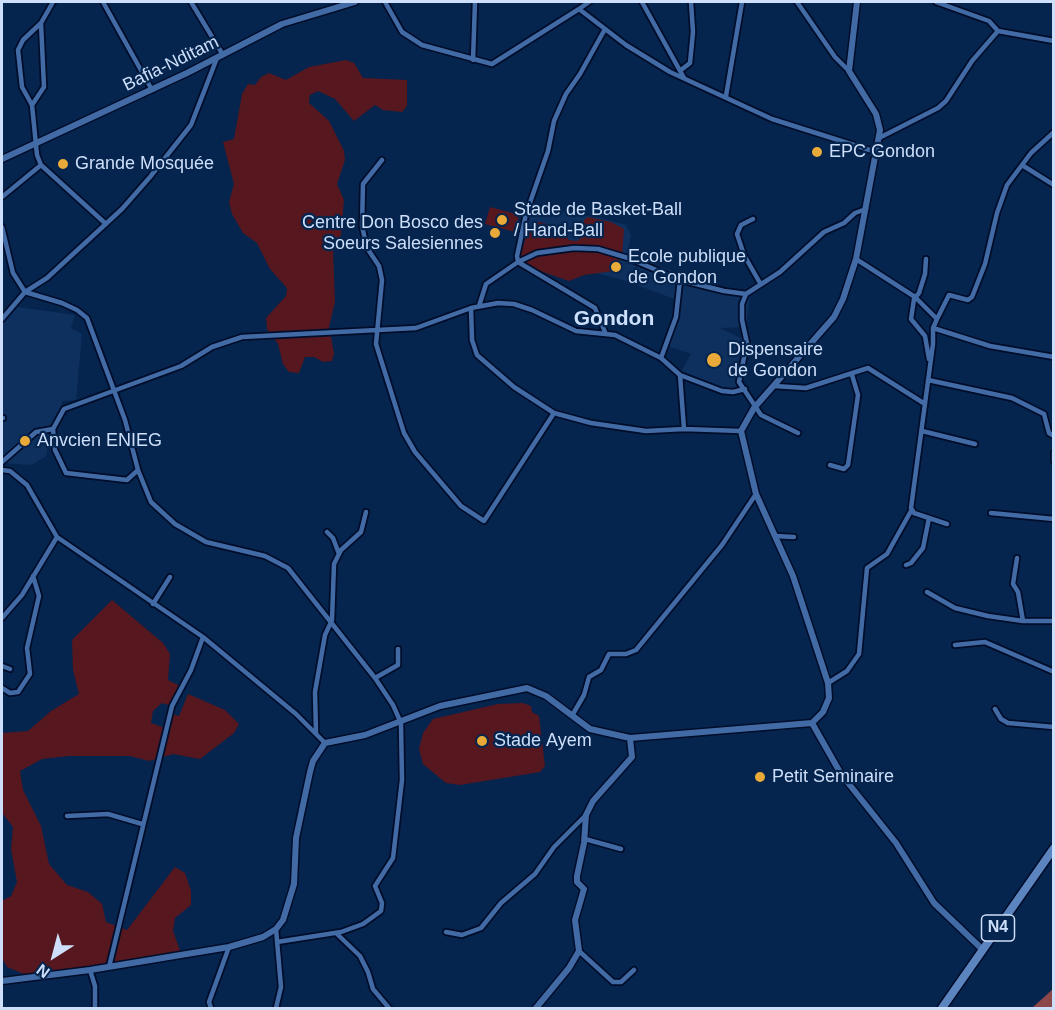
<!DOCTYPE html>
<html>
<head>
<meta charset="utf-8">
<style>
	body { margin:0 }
	#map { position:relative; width:1055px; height:1010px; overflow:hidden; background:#06254e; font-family:Arial,sans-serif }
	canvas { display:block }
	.frame { position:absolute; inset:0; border:3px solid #cddffa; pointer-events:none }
	.north { position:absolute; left:24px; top:926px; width:60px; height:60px; -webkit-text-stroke:4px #06254e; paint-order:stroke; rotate:216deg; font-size:16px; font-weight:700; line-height:24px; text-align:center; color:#cddffa }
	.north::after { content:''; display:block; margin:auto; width:21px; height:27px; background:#cddffa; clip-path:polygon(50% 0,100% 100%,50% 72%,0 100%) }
</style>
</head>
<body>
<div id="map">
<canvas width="1055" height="1010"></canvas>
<div class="frame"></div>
<div class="north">N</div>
</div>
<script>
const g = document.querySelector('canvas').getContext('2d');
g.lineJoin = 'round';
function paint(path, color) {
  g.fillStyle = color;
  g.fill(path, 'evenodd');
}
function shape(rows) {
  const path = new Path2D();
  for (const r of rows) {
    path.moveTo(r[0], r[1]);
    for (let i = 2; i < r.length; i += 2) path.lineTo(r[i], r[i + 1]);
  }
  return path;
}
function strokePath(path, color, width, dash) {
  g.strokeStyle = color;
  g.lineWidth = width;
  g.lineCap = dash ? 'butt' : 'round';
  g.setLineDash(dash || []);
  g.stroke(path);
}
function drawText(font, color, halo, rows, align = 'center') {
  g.font = font + ' Arial,sans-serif';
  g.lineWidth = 4.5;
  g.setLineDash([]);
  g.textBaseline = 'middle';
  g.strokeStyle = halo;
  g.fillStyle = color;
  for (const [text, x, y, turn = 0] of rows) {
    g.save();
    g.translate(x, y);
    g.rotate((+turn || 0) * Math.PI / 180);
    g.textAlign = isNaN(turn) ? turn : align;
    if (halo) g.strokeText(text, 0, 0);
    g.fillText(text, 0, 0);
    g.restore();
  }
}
paint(shape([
	[534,207,600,218,626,225,631,235,627,255,750,297,746,327,720,328,744,340,746,344,735,392,681,372,691,354,668,346,679,312,680,301,620,279,518,254,529,208],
	[18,307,75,315,71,328,82,334,76,400,62,401,60,423,51,427,46,456,32,465,2,463,2,324]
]), '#0e305e');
paint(shape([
	[346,60,354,63,363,78,407,80,407,106,402,112,383,110,375,105,354,121,335,99,318,91,310,95,309,103,329,121,344,151,345,160,337,184,344,200,341,235,333,250,335,302,329,327,334,353,332,361,323,362,314,357,305,357,299,373,289,372,283,364,278,344,267,329,266,318,286,296,287,288,270,269,257,243,243,233,232,214,229,202,234,184,223,142,234,139,242,94,248,84,255,85,261,77,269,73,286,80,309,67],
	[490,207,519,215,515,232,485,224],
	[588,217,611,222,624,229,622,258,614,265,614,271,584,275,569,281,520,264,520,256,526,237,524,226,535,228,536,223,539,222,568,230,568,240,576,241,579,240,584,220],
	[112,600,163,643,170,654,168,680,182,687,172,706,162,703,153,711,151,723,165,728,172,714,179,716,188,694,225,710,239,724,234,733,200,759,173,754,149,761,130,756,69,756,42,759,20,771,23,790,41,826,49,864,67,885,88,892,102,904,106,922,127,930,175,867,185,873,191,891,191,905,175,918,173,931,181,953,75,968,56,974,24,974,7,967,2,958,2,901,11,896,17,882,11,849,13,827,3,814,2,799,2,733,28,731,51,711,79,694,73,670,72,640],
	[523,703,531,706,532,712,539,716,545,766,540,772,460,785,446,783,423,764,419,749,423,733,433,719,498,704]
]), '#56171f');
paint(shape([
	[1053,988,1053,1008,1032,1008,1053,989]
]), '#8c474b');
const street = shape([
	[103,2,152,90],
	[191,2,223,55],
	[385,2,402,32,422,45,492,64,579,9,626,45,670,72,772,119,876,152],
	[642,2,684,78],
	[797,2,835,57,849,71],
	[936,2,989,21,998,31],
	[579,9,589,2],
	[41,23,23,40,18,50,22,87,32,105,37,155,41,165,106,224],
	[605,29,580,74,566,94,554,121,548,151,526,214,517,256,518,262,595,308,605,332],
	[473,60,475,2],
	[681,70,690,63,693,32,691,2],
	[726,96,742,2],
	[32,105,44,87,41,23,53,2],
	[879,138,938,108,946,101,972,61,998,31,1054,41],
	[382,160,363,184,362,226,367,248,379,266,382,280,376,344,404,433,415,452,461,506,484,521,554,413],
	[1022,165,1054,185],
	[2,197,41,165],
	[753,219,741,225,737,234,744,255,760,283],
	[2,227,13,273,25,292,62,303,77,310,87,318,125,420,138,470,151,502,175,524,206,542,265,556,288,568,375,678,393,705,401,723,402,780,393,858,375,886,382,903,381,911,363,924,341,932,277,942],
	[856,259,915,297,937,319,933,328,933,344,911,508,914,513,947,524],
	[926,259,925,274,919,293,914,299,911,319,925,336,929,359],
	[746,294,742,304,742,320,747,343,739,382,761,415,798,433],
	[479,306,486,284,518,262,537,253,574,248,598,249,628,258,680,280,724,291,746,294,780,272,824,232,844,223,855,213,866,209],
	[471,308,472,340,477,355,514,387,554,413,591,423,646,431,684,429],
	[2,319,25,292,47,278,122,209,150,177,191,125,217,58],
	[937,319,949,295,968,300,972,297,985,264,997,213,1007,185,1031,153,1054,132],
	[933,328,990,346,1054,357],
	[661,358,676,317,680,280],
	[680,375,722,391,733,392,745,389],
	[928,380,1012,398,1044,414,1049,433,1054,436],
	[774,386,806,388,868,368,925,404],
	[2,418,3,418],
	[922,431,975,444],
	[1054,453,1054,461],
	[2,462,36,432,53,429],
	[830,465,844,469,848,465,858,395,852,375],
	[2,470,10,471,27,485,57,537,203,637,296,714,325,743],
	[138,470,127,480,66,473,55,450,53,429,64,409,181,366,212,347,242,337,416,328,471,308,498,303,514,304,532,310,576,331,615,335,661,358,680,375,684,429,741,431],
	[991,513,1054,519],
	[327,532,333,538,339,554],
	[775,536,794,537],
	[1017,558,1013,584,1018,592,1023,621],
	[906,565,911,563,923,548,929,518],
	[927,592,955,608,988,616,1023,621,1054,621],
	[153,604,170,577],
	[2,618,22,595,57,537],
	[955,645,985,642,1054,672],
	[2,666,10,669],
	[375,678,398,665,398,649],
	[828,683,847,671,859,654,867,568,887,554,911,511],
	[2,688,10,693,18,692,30,674,27,648,39,596,33,576],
	[995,709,1001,719,1008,723,1054,727],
	[573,714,584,695,589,677,601,670,609,654,626,654,636,650,722,545,756,494],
	[316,733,315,692,325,635,332,620,334,564,341,550,361,532,366,512],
	[67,816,108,814,142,824],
	[585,839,621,849],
	[446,932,462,935,481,928,501,903,535,874,554,847,586,815],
	[336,933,360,956,368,972,373,989,389,1008],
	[579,951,613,982,621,982,634,970],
	[109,967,172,706,191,670,203,637],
	[90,970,95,986,95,1008],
	[211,1008,209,1002,229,947],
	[276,1008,281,987,276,929]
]);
const secondary = shape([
	[2,159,187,73,282,24,355,2],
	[812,723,841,774,896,843,934,903,983,950],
	[2,981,90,970,229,947,263,937,276,929,283,920,294,884,296,838,310,772,313,761,325,743,365,735,440,706,527,688,546,696,590,729,630,738,812,723,823,712,829,698,828,683,793,576,756,494,741,431,754,408,834,317,843,299,856,259,880,130,876,114,849,71,857,2],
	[536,1008,569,968,579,951,575,920,584,889,577,882,577,876,584,843,586,815,593,801,632,757,630,738]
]);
const highway = shape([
	[942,1008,1054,848]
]);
strokePath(street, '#000d2a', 8);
strokePath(secondary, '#000d2a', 9);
strokePath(highway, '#000d2a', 11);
strokePath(street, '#426ba6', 4.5);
strokePath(secondary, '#426ba6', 6);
strokePath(highway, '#5c85bf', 8);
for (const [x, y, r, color] of [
	[817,152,6,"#eaaa39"],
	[63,164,6,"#eaaa39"],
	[502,220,6,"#eaaa39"],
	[495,233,6,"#eaaa39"],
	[616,267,6,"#eaaa39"],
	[714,360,8,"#eaaa39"],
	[25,441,6,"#eaaa39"],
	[482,741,6,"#eaaa39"],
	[760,777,6,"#eaaa39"]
]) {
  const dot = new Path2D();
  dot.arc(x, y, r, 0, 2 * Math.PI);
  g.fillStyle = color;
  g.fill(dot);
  strokePath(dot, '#06254e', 2);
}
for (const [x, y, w] of [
	[998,928,33]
]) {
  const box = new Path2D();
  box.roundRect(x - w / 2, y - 13, w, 26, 4.5);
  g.fillStyle = '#06254e';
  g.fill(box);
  strokePath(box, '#cddffa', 1.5);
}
drawText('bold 16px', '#cddffa', null, [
	["N4",998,928]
]);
drawText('18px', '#cddffa', '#06254e', [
	["Bafia-Nditam",171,64,-26]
]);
drawText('18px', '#cddffa', '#06254e', [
	["EPC Gondon",829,152],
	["Grande Mosquée",75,164],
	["Stade de Basket-Ball",514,210],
	["/ Hand-Ball",514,231],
	["Centre Don Bosco des",483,223,"right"],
	["Soeurs Salesiennes",483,244,"right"],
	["Ecole publique",628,257],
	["de Gondon",628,278],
	["Dispensaire",728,350],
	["de Gondon",728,371],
	["Anvcien ENIEG",37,441],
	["Stade Ayem",494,741],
	["Petit Seminaire",772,777]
], 'left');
drawText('bold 21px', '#cee1fc', '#06254e', [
	["Gondon",614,319]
]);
</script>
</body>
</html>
